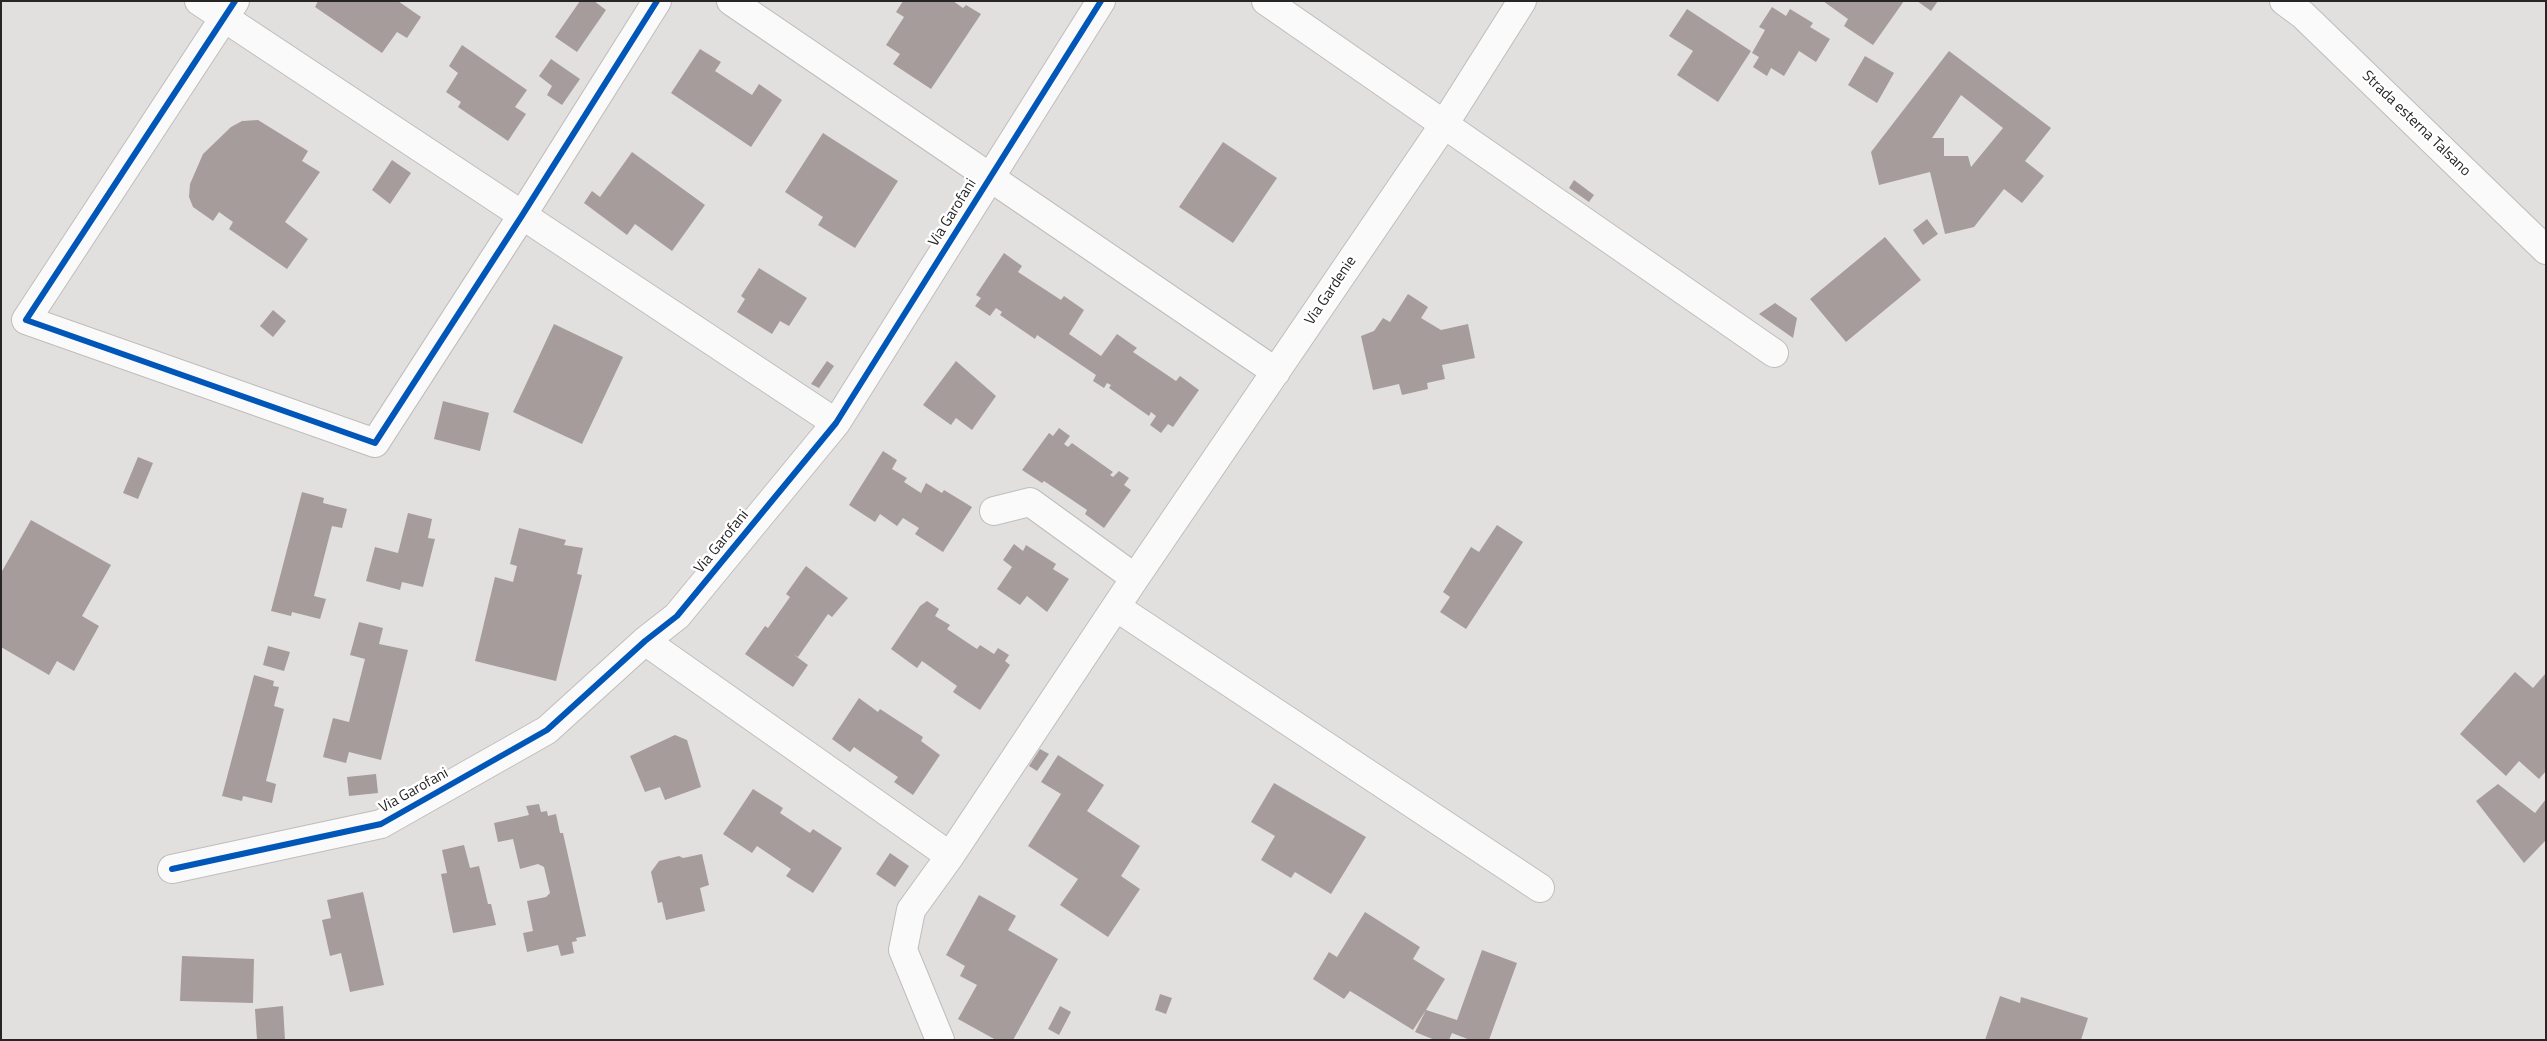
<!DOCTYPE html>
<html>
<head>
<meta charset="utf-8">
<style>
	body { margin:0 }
	#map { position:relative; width:2547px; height:1041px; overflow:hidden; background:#e2e0df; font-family:"Titillium Web",sans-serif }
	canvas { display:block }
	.frame { position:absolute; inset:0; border:2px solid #272525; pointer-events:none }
</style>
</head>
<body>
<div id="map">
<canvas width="2547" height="1041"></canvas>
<div class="frame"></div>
</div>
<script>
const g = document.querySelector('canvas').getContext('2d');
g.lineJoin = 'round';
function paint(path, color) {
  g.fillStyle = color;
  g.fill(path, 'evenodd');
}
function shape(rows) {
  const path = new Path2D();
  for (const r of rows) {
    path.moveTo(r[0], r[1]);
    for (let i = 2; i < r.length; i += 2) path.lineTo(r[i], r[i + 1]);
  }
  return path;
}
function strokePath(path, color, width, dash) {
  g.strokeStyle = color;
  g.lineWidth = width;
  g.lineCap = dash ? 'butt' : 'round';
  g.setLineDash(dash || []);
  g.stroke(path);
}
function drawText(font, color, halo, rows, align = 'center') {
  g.font = font + ' "Titillium Web",sans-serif';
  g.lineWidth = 5;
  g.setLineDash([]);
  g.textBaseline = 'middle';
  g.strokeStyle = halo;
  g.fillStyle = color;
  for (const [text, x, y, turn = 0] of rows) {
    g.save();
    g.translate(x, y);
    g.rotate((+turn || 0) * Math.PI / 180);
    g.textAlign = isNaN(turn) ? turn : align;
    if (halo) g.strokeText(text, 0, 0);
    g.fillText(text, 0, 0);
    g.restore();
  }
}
paint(shape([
	[318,1,398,1,421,17,407,38,397,32,382,53,315,7],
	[580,1,594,1,606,10,577,52,555,37],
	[903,1,953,1,963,8,966,5,981,14,931,89,893,64,900,54,886,45,904,17,896,12],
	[1823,1,1904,1,1873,45,1844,26,1848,19],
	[1917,1,1938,1,1931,11],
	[1772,7,1786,16,1790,9,1813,23,1810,27,1830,39,1816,62,1799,51,1784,76,1771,68,1767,76,1753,67,1759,57,1752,53,1765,30,1759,27],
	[1687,9,1751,51,1718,102,1677,75,1693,51,1669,36],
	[462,45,527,90,515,107,526,114,508,141,458,107,461,102,446,92,458,73,449,66],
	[700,49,721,62,715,71,752,95,759,84,782,100,751,147,671,93],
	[1949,51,2051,128,2025,161,2044,176,2022,203,2004,189,1974,227,1945,234,1930,172,1879,185,1871,152],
	[1961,95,2003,128,1971,167,1968,156,1944,156,1944,138,1932,138],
	[1865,56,1894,73,1877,103,1848,85],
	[551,59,580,79,562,105,547,95,552,86,539,76],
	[258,120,308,151,302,161,320,172,285,222,308,239,287,269,229,229,233,222,219,212,213,221,193,207,189,197,190,184,203,154,231,127,242,121],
	[823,133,898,181,855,248,818,225,823,217,785,192],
	[1223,142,1277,178,1233,243,1179,207],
	[632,152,705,205,672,251,635,224,627,235,584,203,592,191,600,197],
	[392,160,411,173,390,204,372,190],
	[1574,180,1594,195,1589,202,1569,188],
	[1927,219,1938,234,1923,245,1913,230],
	[1885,237,1921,280,1846,342,1810,299],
	[1004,253,1022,266,1018,272,1061,300,1064,296,1084,310,1069,334,1101,356,1117,334,1137,348,1133,352,1176,381,1180,376,1199,390,1173,427,1168,424,1161,433,1150,425,1156,416,1151,412,1149,416,1109,388,1111,385,1107,383,1104,388,1093,381,1096,375,1037,335,1035,339,1000,315,1002,312,996,308,990,316,975,306,981,298,976,295],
	[759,268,807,298,789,326,780,321,772,334,737,312,745,299,741,296],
	[1408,294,1428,307,1421,318,1441,330,1468,324,1475,358,1442,365,1445,379,1427,383,1428,389,1402,395,1399,384,1373,390,1361,336,1374,331,1383,318,1390,322],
	[1775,303,1797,318,1793,338,1759,314],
	[273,310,286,321,273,337,260,326],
	[554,324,623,357,582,444,513,412],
	[827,361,834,366,819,388,811,384],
	[956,361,996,396,972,430,956,418,951,425,923,405],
	[443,401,489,413,480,451,434,439],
	[1059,428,1070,436,1064,444,1068,447,1072,443,1113,472,1110,475,1113,477,1119,471,1129,478,1124,485,1131,490,1104,528,1085,514,1087,510,1044,481,1042,483,1022,470,1049,433,1053,436],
	[883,451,897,460,892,469,907,478,904,482,921,493,926,483,942,493,944,490,972,507,943,552,915,534,919,528,903,518,897,526,880,514,875,522,849,505],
	[138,457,153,463,138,499,123,493],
	[302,492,324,498,323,503,347,509,342,528,332,526,314,596,326,599,320,619,292,612,291,616,271,611],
	[408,513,432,519,428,538,435,539,423,587,402,582,400,590,366,581,375,547,398,553],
	[31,520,111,565,82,616,99,626,74,671,57,661,49,675,1,647,1,573],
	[1497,525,1523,542,1466,629,1440,612,1450,597,1443,592,1471,547,1479,552],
	[519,528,566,540,564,545,583,548,577,574,582,575,556,681,475,661,495,577,513,582,517,566,510,564],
	[1014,544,1023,551,1026,545,1056,564,1053,569,1069,579,1047,612,1027,596,1020,605,997,589,1012,567,1003,560],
	[806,566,848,598,832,617,828,614,798,657,793,654,808,665,793,687,745,654,765,626,768,628,790,597,786,594],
	[927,601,939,609,935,616,950,625,947,629,977,649,980,645,994,654,998,648,1009,655,1005,661,1010,665,980,710,953,692,957,686,922,661,917,668,891,649,920,606],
	[359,622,383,628,379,644,408,650,381,760,349,752,346,763,323,757,333,718,349,722,365,659,350,655],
	[268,646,290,652,284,671,263,665],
	[2515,672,2533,688,2546,673,2546,771,2539,779,2519,761,2506,776,2460,734],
	[254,675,274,681,273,686,279,687,274,706,284,709,266,781,276,784,272,803,243,796,242,801,222,796],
	[859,698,878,712,880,709,923,737,921,741,940,755,913,795,894,782,898,777,854,747,850,752,832,739],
	[675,735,687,740,701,787,665,800,660,787,645,792,630,756],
	[1040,749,1049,754,1037,771,1029,766],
	[1058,755,1104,785,1087,811,1140,846,1121,876,1140,889,1108,937,1060,905,1078,879,1028,846,1061,794,1041,782],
	[376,774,378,793,349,796,347,777],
	[1274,783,1366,837,1331,894,1295,872,1291,878,1261,860,1275,836,1251,822],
	[2498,784,2535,813,2546,799,2546,840,2524,863,2476,801],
	[753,789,783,808,780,813,810,833,813,829,842,848,813,893,786,876,791,869,757,846,752,853,723,834],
	[539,804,541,812,547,811,548,816,556,814,560,833,563,833,586,936,576,938,577,941,572,942,574,953,561,956,558,945,527,952,523,933,533,931,527,901,546,897,550,893,544,867,538,864,520,869,513,839,498,842,494,823,529,815,526,806],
	[464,845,470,868,479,866,488,904,491,904,496,925,453,933,441,874,447,873,442,850],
	[890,853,909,866,895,887,876,874],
	[702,854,709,885,700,888,705,911,666,920,662,902,658,903,651,872,659,861,679,856,683,858],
	[363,892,384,985,350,992,341,953,330,956,322,920,331,918,327,900],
	[979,895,1016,916,1008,930,1058,959,1013,1040,996,1040,958,1019,977,985,960,976,965,966,946,955],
	[1365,912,1420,947,1413,959,1445,979,1426,1010,1457,1020,1482,950,1517,963,1489,1040,1470,1040,1452,1033,1449,1040,1435,1040,1415,1032,1426,1010,1413,1030,1350,991,1344,999,1313,979,1329,952,1337,957],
	[182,956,254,959,253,1003,180,1001],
	[1160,994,1172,998,1166,1014,1155,1010],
	[2000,996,2020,1003,2021,997,2088,1018,2081,1040,1985,1040],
	[283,1006,285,1040,257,1040,255,1009],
	[1060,1006,1071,1012,1059,1035,1048,1029]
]), '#a59c9b');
const minor = shape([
	[199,1,836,423],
	[235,1,26,320,375,443,523,214,657,1],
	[731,1,1276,372],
	[1266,1,1774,353],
	[2284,1,2303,15,2546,250],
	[994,511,1030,502,1135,578],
	[1116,607,1540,888],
	[645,641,950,856],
	[172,869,381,824,547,730,645,641,677,616,836,423,1101,1],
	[940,1040,903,950,911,910,950,856,1135,578,1443,126,1522,1]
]);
strokePath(minor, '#bfbdbc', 30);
strokePath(minor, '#fbfafa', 28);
strokePath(shape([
	[235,1,26,320,375,443,523,214,657,1],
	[172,869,381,824,547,730,645,641,677,616,836,423,1101,1]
]), '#0057b8', 6);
drawText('15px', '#272525', '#fff', [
	["Strada esterna Talsano",2416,124,44],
	["Via Garofani",953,213,-58],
	["Via Gardenie",1331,291,-56],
	["Via Garofani",722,542,-51],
	["Via Garofani",414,791,-29]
]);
</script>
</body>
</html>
